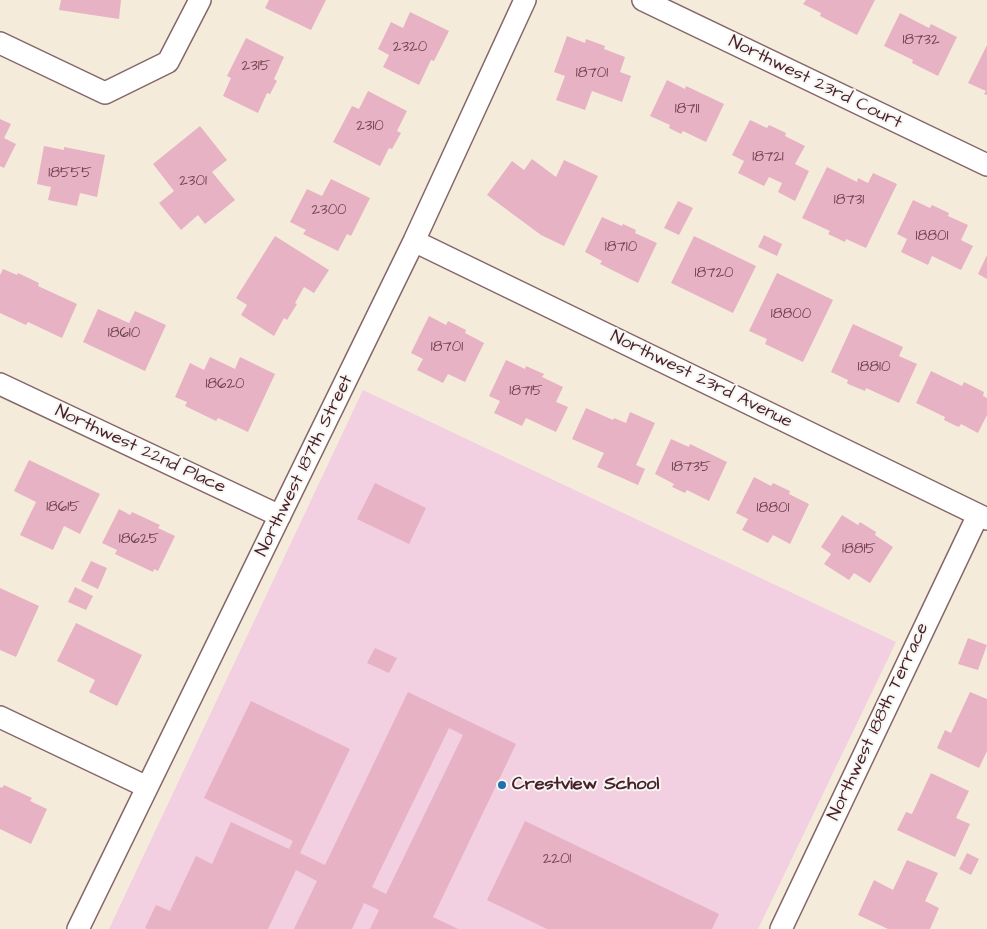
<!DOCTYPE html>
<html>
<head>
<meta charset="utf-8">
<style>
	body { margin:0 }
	canvas { display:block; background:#f5ebdb }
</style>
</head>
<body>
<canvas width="987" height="929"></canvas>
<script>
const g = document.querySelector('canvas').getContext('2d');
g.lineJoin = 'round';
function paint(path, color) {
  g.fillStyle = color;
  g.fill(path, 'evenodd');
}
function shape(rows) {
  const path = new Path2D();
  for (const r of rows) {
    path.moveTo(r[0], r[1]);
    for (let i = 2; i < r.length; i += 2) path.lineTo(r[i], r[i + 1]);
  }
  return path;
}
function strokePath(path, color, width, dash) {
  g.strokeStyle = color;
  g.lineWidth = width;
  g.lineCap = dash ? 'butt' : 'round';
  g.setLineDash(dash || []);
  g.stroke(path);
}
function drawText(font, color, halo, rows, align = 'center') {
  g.font = font + ' "Architects Daughter",sans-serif';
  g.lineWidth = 4;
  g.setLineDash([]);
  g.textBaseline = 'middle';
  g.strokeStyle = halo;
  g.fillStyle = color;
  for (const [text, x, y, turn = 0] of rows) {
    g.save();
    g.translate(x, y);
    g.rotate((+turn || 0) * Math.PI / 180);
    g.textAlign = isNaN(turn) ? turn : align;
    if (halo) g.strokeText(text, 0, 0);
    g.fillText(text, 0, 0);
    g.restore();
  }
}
paint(shape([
	[363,390,896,642,758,929,109,929]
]), '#f2cfe1');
paint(shape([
	[61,0,121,0,119,19,59,10],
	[269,0,326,0,311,30,265,8],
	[806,0,875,0,857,35,820,16,821,13,803,4],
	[410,12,449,31,434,61,431,60,419,85,383,67,389,55,378,49,391,22,403,28],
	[900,13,929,28,931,24,957,37,938,76,912,63,913,60,884,46],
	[567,36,585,43,586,39,605,46,604,49,625,57,620,72,631,76,622,102,592,91,585,110,556,100,565,76,554,72],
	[246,38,284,57,274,79,277,81,270,94,267,93,258,113,223,96,231,78,227,76],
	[987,45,987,95,984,94,986,91,968,83],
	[667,80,685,89,686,86,724,104,706,142,683,131,681,134,669,128,670,125,650,116],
	[368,91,407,111,397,131,401,133,392,149,389,148,380,166,333,142,352,106,359,109],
	[0,119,11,124,4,138,16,144,4,168,0,166],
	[750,120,767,128,769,125,786,133,785,136,805,146,795,164,809,171,795,201,778,192,782,183,769,177,764,186,738,173,744,161,732,155],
	[200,126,227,160,212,172,235,200,205,224,198,215,181,230,159,203,174,191,153,164],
	[44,146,64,150,64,147,105,155,97,197,80,193,77,206,48,200,51,187,37,184],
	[532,159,556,177,564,160,598,176,564,246,541,235,487,195,512,161,524,170],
	[827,167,857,182,858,178,868,183,873,173,897,184,866,248,846,239,845,242,828,234,830,231,802,218],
	[331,179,370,198,351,236,347,234,338,251,303,234,306,230,290,222,307,189,322,196],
	[913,200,930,208,932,205,949,213,948,216,968,225,961,240,973,246,961,270,932,256,928,265,901,252,907,239,897,234],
	[678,201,693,208,679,235,664,228],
	[602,217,622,226,623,224,636,230,635,233,657,243,638,283,600,264,602,261,585,252],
	[764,235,782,244,777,256,758,247],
	[275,236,329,270,314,293,304,287,295,303,297,304,287,320,284,318,274,336,241,315,247,305,236,298],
	[694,236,756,266,733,313,671,283],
	[987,255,987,279,978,274],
	[3,269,17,275,18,273,39,283,38,286,77,304,62,338,28,322,26,325,0,313,0,275],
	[777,273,833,300,803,362,765,344,767,339,749,331],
	[98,309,129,323,135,311,166,325,145,371,83,342],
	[429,316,446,325,448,321,466,330,465,333,484,343,465,382,448,374,443,383,417,370,423,359,411,353],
	[853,324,903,347,899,356,917,364,899,403,866,388,865,391,848,384,847,383,848,380,831,372],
	[210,357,235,369,240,357,275,374,248,432,218,418,216,421,185,406,187,402,175,397,190,363,204,370],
	[506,360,525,369,526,366,544,374,542,377,563,387,556,402,568,407,556,432,526,418,522,426,494,413,500,401,489,396],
	[931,371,962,386,964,382,984,392,983,396,987,398,987,415,978,433,961,424,959,427,952,424,944,420,945,417,916,403],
	[586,408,613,420,614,418,626,423,630,412,655,423,636,465,645,469,638,485,597,467,604,453,572,439],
	[671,439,689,447,690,444,727,462,709,501,687,490,685,493,672,487,674,484,655,474],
	[29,460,100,494,80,534,64,526,53,550,20,535,36,502,14,491],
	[754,477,771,486,773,483,790,491,789,494,809,504,790,544,773,535,768,543,742,530,748,519,736,513],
	[375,483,426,508,409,544,357,519],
	[119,509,130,515,132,512,160,525,158,528,175,536,158,571,154,569,153,572,115,554,117,550,102,543],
	[842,515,858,525,860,522,876,532,875,535,893,547,870,583,854,573,849,580,824,564,831,554,821,547],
	[91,561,107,568,98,589,81,581],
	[75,587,93,596,86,610,68,602],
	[0,588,39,606,16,657,0,650],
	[76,623,142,655,117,706,89,692,95,680,57,661],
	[968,638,987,645,978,670,958,664],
	[375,648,397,658,389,673,367,663],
	[408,692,516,744,433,917,458,929,370,929,379,910,364,903,352,929,294,929,317,881,296,870,268,929,148,929,145,928,156,905,170,911,196,856,212,864,231,822,289,849,293,841,204,798,251,701,350,749,300,853,325,865],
	[449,728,463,735,386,894,372,887],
	[970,692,987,699,987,751,979,768,937,748,945,730,951,733],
	[931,773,969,791,956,818,970,824,955,857,897,830,906,812,912,814],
	[4,785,32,798,30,801,47,809,31,844,0,829,0,787,2,788],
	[525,821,719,914,712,929,547,929,487,900],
	[967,853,979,859,971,875,959,869],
	[907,860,938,873,925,901,939,908,930,929,888,929,858,915,874,880,893,890]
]), '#e7b2c3');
const minor = shape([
	[643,0,987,165],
	[0,43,105,93,168,62,200,0],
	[414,241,987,519],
	[0,384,280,516],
	[0,717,147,787],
	[78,929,414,241,525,0],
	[781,929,978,515]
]);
strokePath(minor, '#866669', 24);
strokePath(minor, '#fff', 21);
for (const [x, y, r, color] of [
	[502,785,5,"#1f6fb2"]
]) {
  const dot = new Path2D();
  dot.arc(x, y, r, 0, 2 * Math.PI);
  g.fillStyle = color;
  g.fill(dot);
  strokePath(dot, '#f6f6f2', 2);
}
drawText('15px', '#714451', null, [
	["18732",921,41],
	["2320",410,48],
	["2315",256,67],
	["18701",592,74],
	["18711",687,110],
	["2310",370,127],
	["18721",768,158],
	["18555",70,174],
	["2301",193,182],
	["18731",849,201],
	["2300",329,211],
	["18801",932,237],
	["18710",621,248],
	["18720",714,274],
	["18800",791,315],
	["18610",124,334],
	["18701",447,348],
	["18810",874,368],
	["18620",225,385],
	["18715",526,392],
	["18735",691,468],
	["18615",63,508],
	["18801",773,509],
	["18625",139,540],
	["18815",859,550],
	["2201",557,860]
]);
drawText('18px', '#4a1f2b', '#f6f6f2', [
	["Northwest 23rd Court",815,83,26],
	["Northwest 23rd Avenue",701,380,26],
	["Northwest 22nd Place",140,450,25],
	["Northwest 187th Street",305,466,-64],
	["Northwest 188th Terrace",879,722,-65]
]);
drawText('bold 18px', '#4a1f2b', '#f6f6f2', [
	["Crestview School",512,785]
], 'left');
</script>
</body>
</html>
